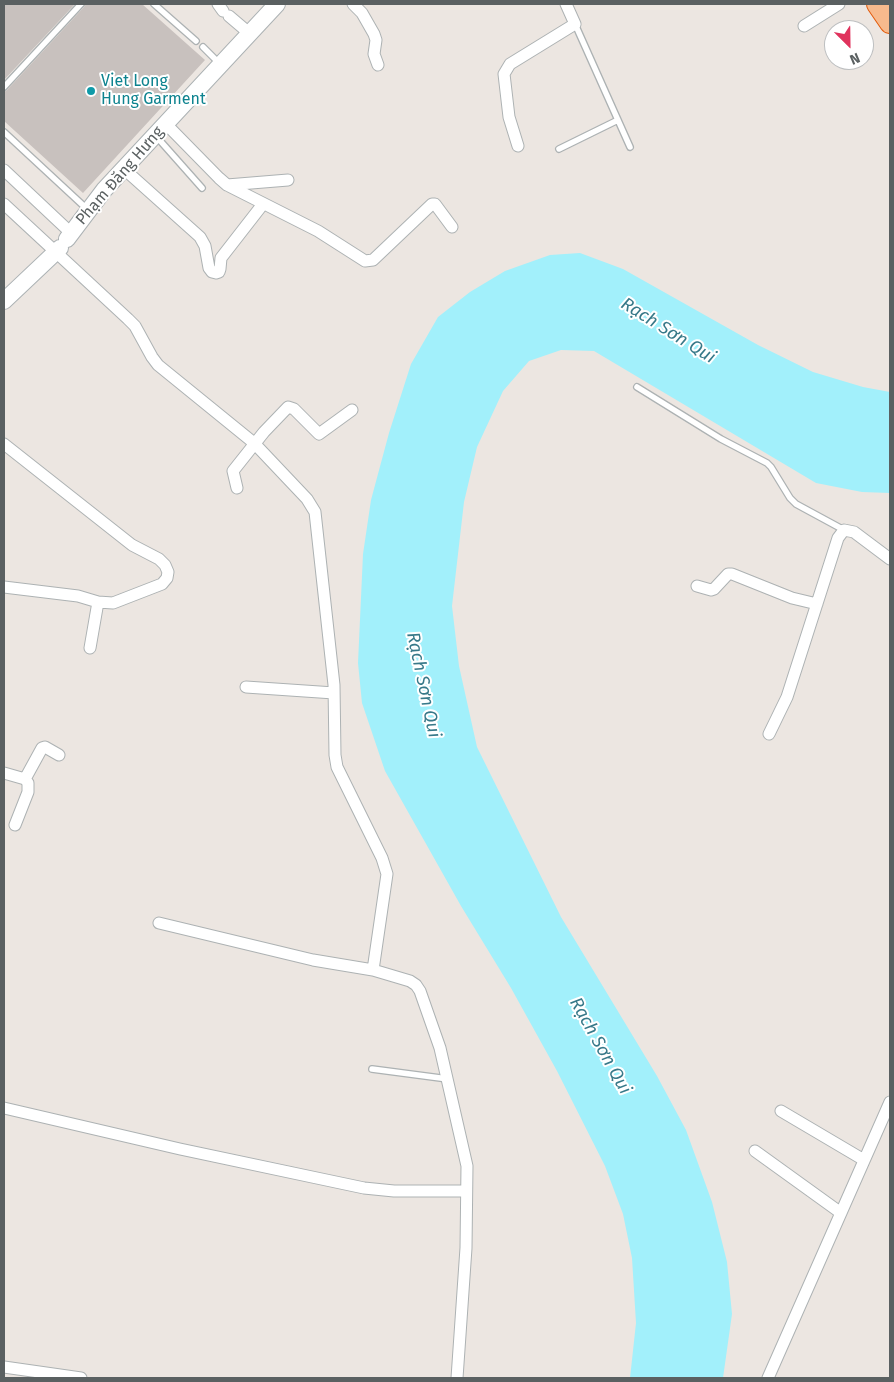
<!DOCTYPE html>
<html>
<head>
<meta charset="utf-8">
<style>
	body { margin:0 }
	#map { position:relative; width:894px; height:1382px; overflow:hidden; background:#ece6e1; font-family:"Fira Sans",sans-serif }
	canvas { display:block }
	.frame { position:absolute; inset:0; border:5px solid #5a6061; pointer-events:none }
	.north { position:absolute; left:824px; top:20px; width:50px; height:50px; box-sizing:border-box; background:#fff; border:1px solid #bdbfc0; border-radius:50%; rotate:157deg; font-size:14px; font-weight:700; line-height:20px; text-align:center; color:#5a6061 }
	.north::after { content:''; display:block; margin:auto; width:18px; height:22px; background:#e0335d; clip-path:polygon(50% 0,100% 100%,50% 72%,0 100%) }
</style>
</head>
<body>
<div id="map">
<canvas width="894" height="1382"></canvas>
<div class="frame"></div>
<div class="north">N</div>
</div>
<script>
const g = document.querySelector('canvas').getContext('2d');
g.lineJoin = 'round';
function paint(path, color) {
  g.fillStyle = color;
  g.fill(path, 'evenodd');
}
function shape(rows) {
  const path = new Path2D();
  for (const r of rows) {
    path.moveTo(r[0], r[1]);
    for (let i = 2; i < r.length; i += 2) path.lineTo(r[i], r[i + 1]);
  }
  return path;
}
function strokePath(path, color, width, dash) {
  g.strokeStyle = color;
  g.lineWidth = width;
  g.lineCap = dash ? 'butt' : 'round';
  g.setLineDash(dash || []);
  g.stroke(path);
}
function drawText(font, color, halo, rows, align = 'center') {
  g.font = font + ' "Fira Sans",sans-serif';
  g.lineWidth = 4;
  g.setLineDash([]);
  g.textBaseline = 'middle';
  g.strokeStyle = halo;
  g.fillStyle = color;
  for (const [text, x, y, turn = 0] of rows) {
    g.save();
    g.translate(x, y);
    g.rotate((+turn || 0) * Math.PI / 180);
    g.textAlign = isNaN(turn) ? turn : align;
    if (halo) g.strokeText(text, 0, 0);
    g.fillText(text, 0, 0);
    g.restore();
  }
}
paint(shape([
	[580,253,623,269,758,345,813,372,863,387,890,392,890,493,862,492,816,483,594,351,561,350,529,361,503,391,477,447,464,502,452,606,459,666,477,747,561,917,657,1076,686,1130,712,1202,727,1262,732,1314,723,1378,630,1378,636,1323,632,1258,623,1214,605,1166,557,1071,511,988,461,906,385,771,362,703,358,663,363,554,371,500,389,433,411,364,438,317,470,292,505,271,550,255]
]), '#a2f0fb');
paint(shape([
	[4,4,75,4,4,80],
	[86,4,142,4,205,60,83,193,4,121,4,92,7,90,84,7]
]), '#c8c1be');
const lane = shape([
	[154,4,196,41],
	[575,24,630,147],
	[203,47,220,64],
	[4,87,81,4],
	[4,132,87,209],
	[155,135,202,188],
	[559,149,618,120],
	[637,387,721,439,767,463,771,467,790,498,796,504,844,530],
	[372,1069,448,1079]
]);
const street = shape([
	[218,4,223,11],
	[353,4,362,13,374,34,376,40,374,54,378,65],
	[229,16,249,33],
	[804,26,839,4],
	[165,123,219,178,227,185,318,231,365,261,373,260,432,204,435,204,452,227],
	[518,146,509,117,504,74,510,64,575,24,566,4],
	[124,169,200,237,205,246,209,268,212,272,216,273,219,272,220,269,221,258,263,204],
	[4,170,71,233],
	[227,185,288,180],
	[4,204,128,319,135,326,152,357,158,365,254,443,307,499,315,512,334,685,335,755,337,767,382,858,387,874,373,970,410,981,416,985,420,991,440,1048,467,1166,466,1248,457,1378],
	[4,444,132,545,159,559,165,565,168,572,167,578,162,584,113,603,98,602,78,596,4,587],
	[237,488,233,471,264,432,288,407,294,409,319,434,352,410],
	[697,586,711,590,714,589,728,574,732,574,792,598,817,604],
	[90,648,98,602],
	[246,687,334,693],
	[769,734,787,697,838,538,844,530,854,532,890,559],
	[4,773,25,779,28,783,28,792,15,825],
	[25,779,42,748,45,747,59,755],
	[159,923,313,960,373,970],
	[4,1108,180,1149,364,1188,394,1191,466,1191],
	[781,1111,864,1160],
	[755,1151,841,1213],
	[4,1367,81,1378],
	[768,1378,890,1102]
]);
const secondary = shape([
	[67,239,104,190,277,4],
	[4,301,60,248]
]);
const highway = shape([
	[877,4,890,23]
]);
strokePath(lane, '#adb2b3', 8);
strokePath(street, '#adb2b3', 13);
strokePath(secondary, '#acb2b4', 18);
strokePath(highway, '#e25a0b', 22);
strokePath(lane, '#fff', 5.5);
strokePath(street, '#fff', 11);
strokePath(secondary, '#fff', 16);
strokePath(highway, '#f7ba8d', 20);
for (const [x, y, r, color] of [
	[91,91,5,"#0f9aa8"]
]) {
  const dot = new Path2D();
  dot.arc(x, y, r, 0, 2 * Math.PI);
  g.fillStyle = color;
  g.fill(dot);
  strokePath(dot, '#fff', 2);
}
drawText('16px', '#0d838f', '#fff', [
	["Viet Long",101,82],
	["Hung Garment",101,100]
], 'left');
drawText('16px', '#5a6061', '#fff', [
	["Phạm Đăng Hưng",120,176,-49]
]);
drawText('italic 18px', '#377989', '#fff', [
	["Rạch Sơn Qui",668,331,32],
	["Rạch Sơn Qui",423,685,78],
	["Rạch Sơn Qui",600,1046,61]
]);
</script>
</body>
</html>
